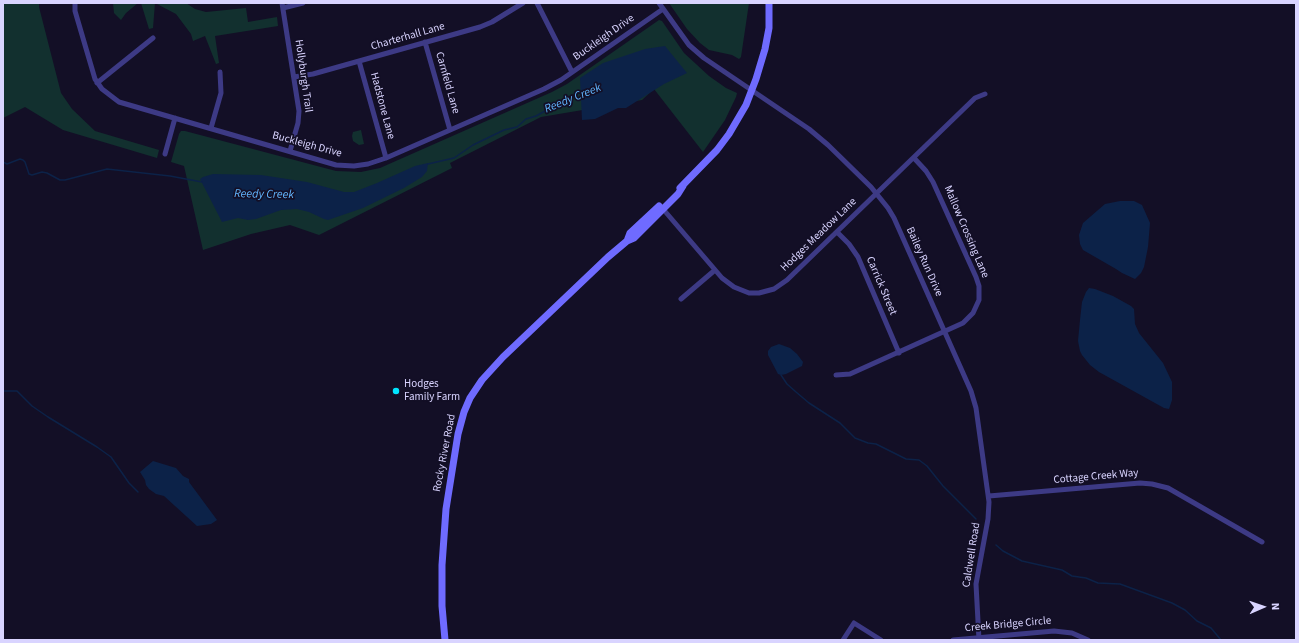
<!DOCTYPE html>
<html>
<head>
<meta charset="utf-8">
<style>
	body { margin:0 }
	#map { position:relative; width:1299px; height:643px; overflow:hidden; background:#130f26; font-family:"Source Sans 3",sans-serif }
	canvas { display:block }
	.frame { position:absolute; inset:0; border:4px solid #d9d4ff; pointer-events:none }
	.north { position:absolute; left:1243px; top:587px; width:40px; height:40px; -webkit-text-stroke:3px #130f26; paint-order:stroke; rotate:88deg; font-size:11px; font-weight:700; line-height:16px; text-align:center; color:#d9d4ff }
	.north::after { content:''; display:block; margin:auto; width:14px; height:18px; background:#d9d4ff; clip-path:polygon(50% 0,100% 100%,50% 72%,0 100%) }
</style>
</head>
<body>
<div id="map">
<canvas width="1299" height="643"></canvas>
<div class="frame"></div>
<div class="north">N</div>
</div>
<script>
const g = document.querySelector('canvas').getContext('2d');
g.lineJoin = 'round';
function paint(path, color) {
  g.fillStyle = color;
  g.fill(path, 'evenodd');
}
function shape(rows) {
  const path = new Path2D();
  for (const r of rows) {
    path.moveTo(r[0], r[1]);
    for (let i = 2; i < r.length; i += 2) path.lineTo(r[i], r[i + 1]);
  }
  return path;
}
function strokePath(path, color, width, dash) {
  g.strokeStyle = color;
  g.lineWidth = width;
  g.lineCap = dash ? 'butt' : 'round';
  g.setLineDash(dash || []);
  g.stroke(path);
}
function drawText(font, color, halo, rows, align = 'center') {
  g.font = font + ' "Source Sans 3",sans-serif';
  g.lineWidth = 3.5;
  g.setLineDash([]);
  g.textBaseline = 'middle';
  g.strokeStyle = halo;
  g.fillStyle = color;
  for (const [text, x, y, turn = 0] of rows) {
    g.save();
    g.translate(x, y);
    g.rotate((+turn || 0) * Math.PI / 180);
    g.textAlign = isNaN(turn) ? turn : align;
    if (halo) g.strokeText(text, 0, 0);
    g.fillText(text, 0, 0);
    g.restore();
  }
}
paint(shape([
	[3,3,39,3,39,7,61,93,72,109,95,131,159,150,157,158,63,130,25,107,3,118],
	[113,3,138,3,126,13,121,20,114,13],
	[141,3,186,3,195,9,206,12,246,8,248,22,277,17,278,26,215,36,219,63,216,64,205,36,193,41,191,34,176,14,155,3,153,28,149,29],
	[669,3,749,3,741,57,739,59,732,55,709,50,700,43,687,29],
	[659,20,662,21,684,53,696,64,709,76,726,88,737,93,736,97,725,120,703,152,654,89,642,100,541,117,450,163,452,168,319,235,290,225,251,234,203,250,184,166,171,162,179,134,181,131,185,131,336,171,361,172,380,168,552,92,567,84],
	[361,130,364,144,359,145,353,141,352,136,353,132]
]), '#12302f');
paint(shape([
	[665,46,687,73,664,84,626,108,618,108,595,119,582,120,580,78,603,63,645,49],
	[428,163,427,171,422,177,404,188,363,208,328,220,324,219,309,212,297,209,281,210,256,219,248,220,238,218,222,222,200,179,203,177,213,174,261,175,307,182,344,192,354,192,377,183,415,166],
	[1120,201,1134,201,1142,205,1150,223,1148,247,1144,267,1141,273,1135,279,1122,273,1116,269,1083,250,1080,244,1079,235,1083,223,1105,204],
	[1089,288,1095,289,1113,296,1131,306,1134,309,1135,324,1139,333,1163,363,1172,382,1172,400,1169,409,1164,408,1099,372,1090,365,1082,355,1080,351,1078,341,1080,320,1082,302,1086,292],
	[779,344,790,348,797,354,803,362,802,366,786,374,781,375,778,374,768,355,768,351,771,347],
	[153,461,176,468,183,476,189,479,189,482,217,520,211,524,197,526,164,496,156,494,149,489,146,485,145,480,140,472]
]), '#0c2248');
strokePath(shape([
	[3,162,7,164,20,159,23,160,25,162,29,174,32,175,42,172,47,173,60,180,65,180,107,169,170,176,202,182],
	[428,164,454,158,473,145,504,130,517,127,526,119,536,116,565,100,580,93],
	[781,375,787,384,796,392,809,403,840,423,855,438,868,443,876,444,906,459,919,460,927,466,943,486,976,519],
	[3,391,17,391,32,406,48,417,97,447,111,457,129,483,138,492],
	[996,545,1003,551,1022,561,1062,570,1072,576,1086,578,1098,583,1120,584,1172,603,1185,610,1197,621,1211,628,1221,640]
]), '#0c2248', 1.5);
strokePath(shape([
	[75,3,75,11,95,79,102,89,119,102,336,165,354,166,368,164,386,158,544,89,561,80,663,9],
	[282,3,299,111,298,123,290,151],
	[537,3,572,72],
	[659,3,689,45,704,58,809,129,828,145,871,187,888,208,894,218,971,391,976,408,989,502,988,519,976,584,979,640],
	[283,8,303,3],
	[425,42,450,130],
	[359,61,386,158],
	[294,77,313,74,480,27,492,22,523,3],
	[97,83,153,38],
	[211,128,221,93,220,72],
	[165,154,175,118],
	[663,209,722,278,734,287,749,293,759,293,774,289,787,280,975,98,985,94],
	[837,232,849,244,858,257,899,353],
	[681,299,715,270],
	[836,375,850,374,963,323,973,313,979,300,979,286,976,277,933,182,926,171,914,158],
	[989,496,1140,483,1152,484,1168,488,1262,542],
	[843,640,854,623,881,640],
	[953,640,1054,631,1072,633,1088,640]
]), '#3d3a85', 5);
strokePath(shape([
	[680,188,717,150,729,134,746,105,756,79,765,49,769,28,769,3],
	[627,241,630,233,659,206],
	[445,640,442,606,442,565,446,509,458,434,464,412,470,398,482,380,503,357,608,257,627,241,634,238,678,194,683,186]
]), '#6f6bff', 7);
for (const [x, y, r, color] of [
	[396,391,4,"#00e5ff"]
]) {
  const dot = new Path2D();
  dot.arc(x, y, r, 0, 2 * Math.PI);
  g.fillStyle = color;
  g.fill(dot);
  strokePath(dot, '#130f26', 1.5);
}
drawText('11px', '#d9d4ff', '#130f26', [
	["Charterhall Lane",408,37,-16],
	["Buckleigh Drive",604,38,-35],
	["Hollyburgh Trail",303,76,82],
	["Carnfeld Lane",447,83,74],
	["Hadstone Lane",382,106,75],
	["Buckleigh Drive",307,145,15],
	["Mallow Crossing Lane",966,232,67],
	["Hodges Meadow Lane",819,235,-44],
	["Bailey Run Drive",924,262,66],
	["Carrick Street",881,286,67],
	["Rocky River Road",445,453,-79],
	["Cottage Creek Way",1096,477,-5],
	["Caldwell Road",972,555,-81],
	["Creek Bridge Circle",1008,625,-5]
]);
drawText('11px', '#d9d4ff', '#130f26', [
	["Hodges",404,385],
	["Family Farm",404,398]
], 'left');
drawText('italic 12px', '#62b6ff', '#130f26', [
	["Reedy Creek",573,99,-22],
	["Reedy Creek",264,195,1]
]);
</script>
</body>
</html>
